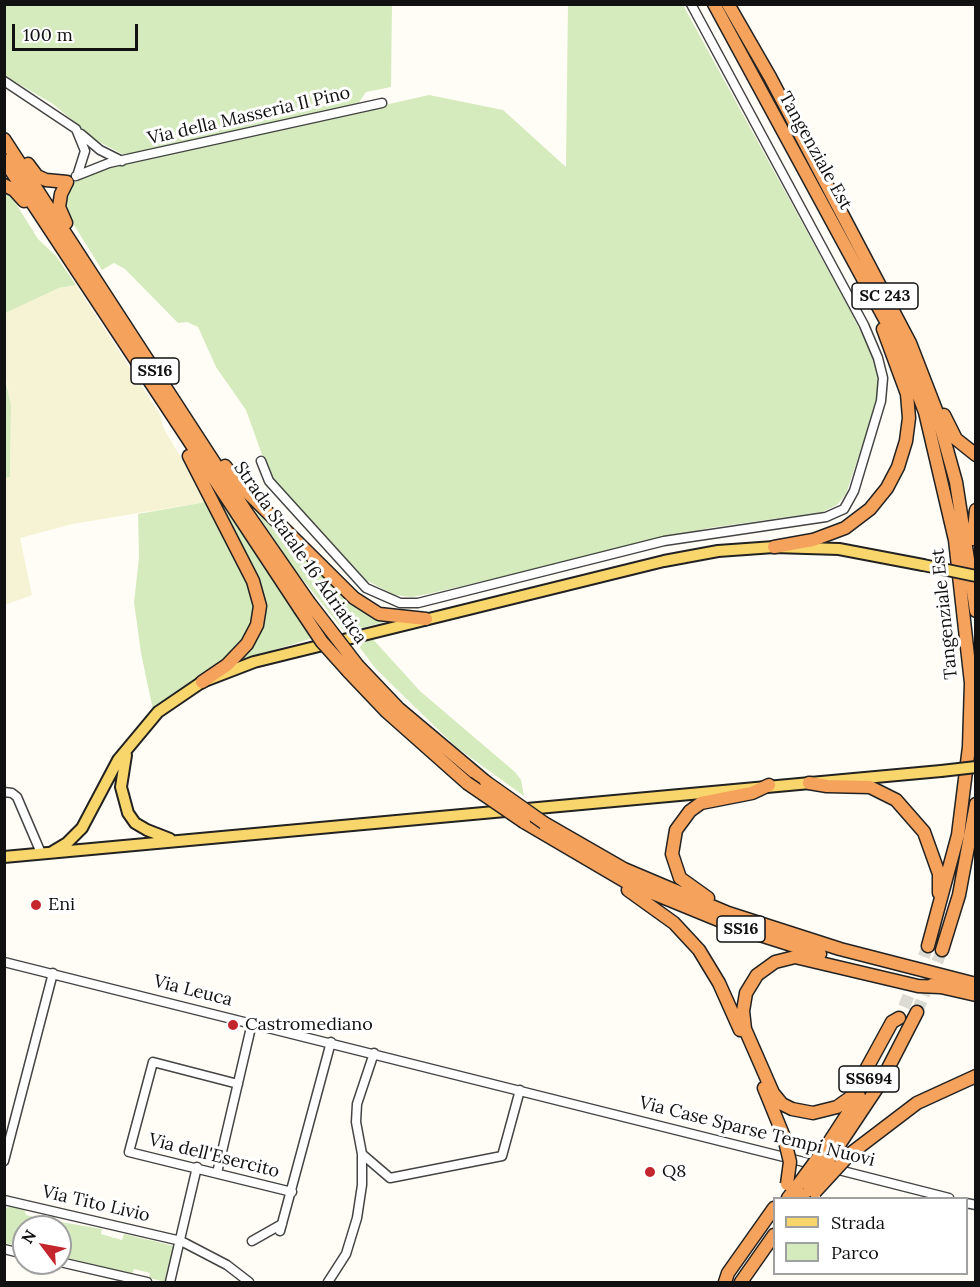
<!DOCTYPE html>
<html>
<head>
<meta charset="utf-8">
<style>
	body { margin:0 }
	#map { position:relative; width:980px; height:1287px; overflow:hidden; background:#fffdf5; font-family:Lora,serif }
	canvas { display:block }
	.frame { position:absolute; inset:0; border:6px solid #111; pointer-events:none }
	.legend { position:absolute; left:773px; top:1197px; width:195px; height:78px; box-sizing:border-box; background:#fff; border:2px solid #a0a0a0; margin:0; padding:8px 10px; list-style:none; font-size:18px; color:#111 }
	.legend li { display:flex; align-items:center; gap:12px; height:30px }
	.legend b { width:30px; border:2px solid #a0a0a0 }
	.north { position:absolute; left:12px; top:1215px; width:60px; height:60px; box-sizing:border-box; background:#fff; border:2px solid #a0a0a0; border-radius:50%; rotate:302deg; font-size:16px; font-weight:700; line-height:24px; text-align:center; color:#111 }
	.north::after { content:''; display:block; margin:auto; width:21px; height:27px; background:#c4262e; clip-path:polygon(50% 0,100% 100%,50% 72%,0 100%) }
	.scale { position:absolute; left:12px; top:24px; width:126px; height:27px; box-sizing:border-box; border:3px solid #111; border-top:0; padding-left:8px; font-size:18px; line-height:21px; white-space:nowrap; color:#111; -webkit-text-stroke:4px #fff; paint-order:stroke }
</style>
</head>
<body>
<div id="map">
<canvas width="980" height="1287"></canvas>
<div class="frame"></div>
<ul class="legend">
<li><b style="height:8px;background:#f9d66b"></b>Strada</li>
<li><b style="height:16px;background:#d5ebbd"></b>Parco</li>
</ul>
<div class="north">N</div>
<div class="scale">100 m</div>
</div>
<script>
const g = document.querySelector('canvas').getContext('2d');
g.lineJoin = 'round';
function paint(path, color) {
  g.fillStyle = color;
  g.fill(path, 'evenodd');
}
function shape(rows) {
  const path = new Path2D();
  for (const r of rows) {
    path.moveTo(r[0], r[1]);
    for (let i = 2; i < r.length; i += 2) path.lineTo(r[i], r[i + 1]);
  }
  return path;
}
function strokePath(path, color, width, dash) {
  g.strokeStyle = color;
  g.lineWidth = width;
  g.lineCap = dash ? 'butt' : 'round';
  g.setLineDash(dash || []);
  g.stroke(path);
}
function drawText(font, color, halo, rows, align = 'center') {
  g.font = font + ' Lora,serif';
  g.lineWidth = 6;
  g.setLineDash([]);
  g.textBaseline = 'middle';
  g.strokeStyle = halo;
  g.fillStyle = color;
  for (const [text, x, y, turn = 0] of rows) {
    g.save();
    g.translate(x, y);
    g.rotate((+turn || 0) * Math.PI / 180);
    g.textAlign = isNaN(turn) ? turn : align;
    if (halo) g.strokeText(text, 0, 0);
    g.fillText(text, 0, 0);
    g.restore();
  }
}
paint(shape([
	[76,285,161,416,163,427,206,502,72,524,20,538,32,595,5,605,4,478,10,477,11,406,5,374,4,313,59,288]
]), '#f6f3d4');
paint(shape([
	[5,5,392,5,391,87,366,92,358,104,138,153,122,154,94,139,53,104,5,76],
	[568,5,683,5,852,314,874,359,878,381,877,401,846,494,837,505,822,512,709,528,432,593,412,597,394,595,366,580,270,477,246,410,216,367,198,327,187,322,178,323,125,269,114,263,102,270,67,214,65,201,69,188,76,181,109,167,429,95,503,110,566,167],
	[4,192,13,199,38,239,56,256,76,285,59,288,5,313],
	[4,374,11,405,10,477,5,478],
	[246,497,386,620,385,622,345,632,295,570],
	[219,500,281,591,316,637,242,660,258,634,254,572],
	[206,502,254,595,254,610,249,629,243,643,231,654,153,710,141,653,134,602,139,558,138,514],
	[371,637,420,691,515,772,521,780,524,796,456,747,376,669,354,640],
	[11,1206,24,1209,26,1215,45,1219,48,1214,54,1215,55,1221,102,1229,101,1234,122,1240,124,1234,174,1246,166,1282,149,1278,150,1273,134,1269,132,1274,60,1256,60,1227,24,1227,24,1243,17,1241,14,1245,5,1243,5,1209]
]), '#d5ebbd');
strokePath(shape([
	[904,1007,928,946],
	[917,1012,942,950]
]), '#dbdad3', 12, [12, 6]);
const minor = shape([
	[4,81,76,129,85,151,78,173],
	[81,134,100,150,122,161],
	[76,176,109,163,382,103],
	[261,461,269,481,366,588,400,603,418,603,664,541,826,517,844,509,854,491,881,401,883,378,878,358,864,325,691,4],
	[4,792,12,793,17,797,41,853],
	[4,962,816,1165],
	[238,1084,153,1062,129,1152,292,1192],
	[362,1154,390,1178,502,1156,520,1090],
	[4,1161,53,973],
	[831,1168,949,1198],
	[217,1173,252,1023],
	[4,1200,181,1241,227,1265,249,1282],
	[966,1203,976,1205],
	[280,1231,331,1042],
	[252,1241,282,1224],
	[4,1249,24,1254],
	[60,1262,147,1282],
	[170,1282,197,1167],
	[328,1282,346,1254,357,1218,362,1185,362,1154,356,1122,357,1104,374,1053]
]);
const major = shape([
	[126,755,121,787,128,813,135,823,147,830,170,839],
	[52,852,67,843,82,828,118,760,158,712,202,682,254,662,664,561,718,551,774,547,839,549,923,565],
	[4,857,941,771]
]);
const highway = shape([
	[714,4,901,349,925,412,955,540,971,683,969,747,958,835,928,946],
	[728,4,770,77,910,343,936,410,956,482,976,611],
	[4,139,247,513,308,601],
	[4,160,300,609],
	[28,164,37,176,46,180,67,182],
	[4,185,14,190,24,201],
	[66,223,59,207,61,194,67,182],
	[944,415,956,439,976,455],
	[189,456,253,581,260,606,257,625,247,644,227,665,202,682],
	[225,466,238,483,354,598,379,614,426,619],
	[973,539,976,510],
	[774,547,813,540,845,528,870,509,887,488,898,467,906,441,909,418,907,394,883,329],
	[358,666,398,708,486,782],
	[348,671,387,712,467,783],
	[809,783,827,786,870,787,896,800,924,832,939,874,939,893],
	[524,822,628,883,738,928,820,954],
	[544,823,624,869,728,913,840,949,976,984],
	[628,890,674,923,699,950,719,983,740,1030],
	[708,898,680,878,672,854,676,830,690,811,701,803,752,793,769,785],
	[942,950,959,895,976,804],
	[932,985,976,995],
	[899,1018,892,1022,851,1097,837,1107,813,1113,792,1109,782,1104,773,1093,745,1029,743,1011,746,993,757,975,775,962,795,957,918,986,940,987],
	[764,1088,784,1137],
	[826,1147,859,1096],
	[837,1148,881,1082,917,1012],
	[850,1154,917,1103,976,1076],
	[788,1198,798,1185],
	[801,1198,809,1187],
	[725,1282,728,1273,774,1208],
	[741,1282,774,1235]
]);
strokePath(minor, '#444', 11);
strokePath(major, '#222', 14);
strokePath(highway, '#222', 15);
strokePath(minor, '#fff', 8);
strokePath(major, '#f9d66b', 10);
strokePath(highway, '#f5a25d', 12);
const majorBridge = shape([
	[923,565,976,576],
	[941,771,976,767]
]);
const highwayBridge = shape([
	[308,601,358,666],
	[300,609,322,642,348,671],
	[486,782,544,823],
	[467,783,524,822],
	[784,1137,790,1162,787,1184],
	[798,1185,826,1147],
	[809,1187,837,1148],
	[815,1192,850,1154]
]);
strokePath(majorBridge, '#222', 14, []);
strokePath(highwayBridge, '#222', 15, []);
strokePath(majorBridge, '#f9d66b', 10);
strokePath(highwayBridge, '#f5a25d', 12);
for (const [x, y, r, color] of [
	[36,905,6,"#c4262e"],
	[233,1025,6,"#c4262e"],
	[650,1172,6,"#c4262e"]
]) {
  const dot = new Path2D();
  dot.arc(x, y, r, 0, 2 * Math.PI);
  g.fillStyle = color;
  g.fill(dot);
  strokePath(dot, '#fff', 2);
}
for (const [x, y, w] of [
	[885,296,66],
	[155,371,48],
	[741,929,48],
	[869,1079,60]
]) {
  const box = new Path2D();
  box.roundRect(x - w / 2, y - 13, w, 26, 4.5);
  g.fillStyle = '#fff';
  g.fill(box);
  strokePath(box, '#111', 1.5);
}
drawText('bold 16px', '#111', null, [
	["SC 243",885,296],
	["SS16",155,371],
	["SS16",741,929],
	["SS694",869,1079]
]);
drawText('18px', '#111', '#fff', [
	["Via della Masseria Il Pino",249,116,-13],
	["Tangenziale Est",815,151,61],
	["Strada Statale 16 Adriatica",300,553,55],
	["Tangenziale Est",945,614,-96],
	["Via Leuca",193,991,14],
	["Via Case Sparse Tempi Nuovi",757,1132,14],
	["Via dell'Esercito",214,1156,14],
	["Via Tito Livio",96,1204,13]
]);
drawText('18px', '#111', '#fff', [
	["Eni",48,905],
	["Castromediano",245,1025],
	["Q8",662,1172]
], 'left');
</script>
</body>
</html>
